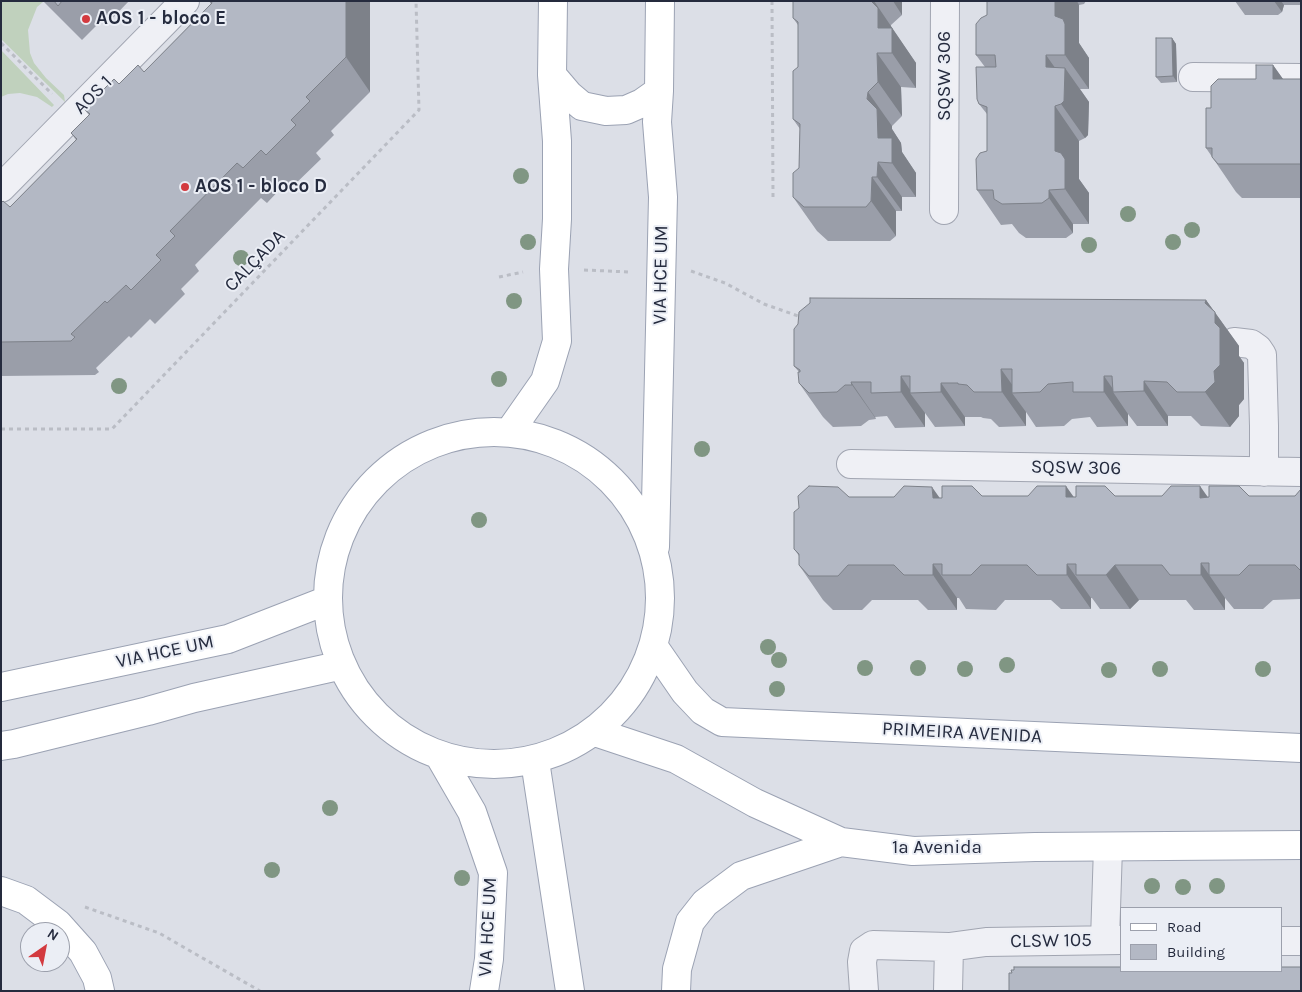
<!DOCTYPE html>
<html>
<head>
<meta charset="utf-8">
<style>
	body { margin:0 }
	#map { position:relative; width:1302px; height:992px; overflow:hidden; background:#dcdfe7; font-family:Karla,sans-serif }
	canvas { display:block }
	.frame { position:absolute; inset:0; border:2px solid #252b3e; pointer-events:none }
	.legend { position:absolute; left:1120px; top:907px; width:162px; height:65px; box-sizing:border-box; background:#ebeef5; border:1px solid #9ca0ac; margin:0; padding:6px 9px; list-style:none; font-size:15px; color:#252b3e }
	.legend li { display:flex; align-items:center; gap:10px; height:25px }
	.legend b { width:25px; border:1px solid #9ca0ac }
	.north { position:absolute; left:20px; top:922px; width:50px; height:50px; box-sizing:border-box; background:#ebeef5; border:1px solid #9ca0ac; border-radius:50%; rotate:33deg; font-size:14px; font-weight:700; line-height:20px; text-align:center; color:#252b3e }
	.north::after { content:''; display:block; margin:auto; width:18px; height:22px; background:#d33a3f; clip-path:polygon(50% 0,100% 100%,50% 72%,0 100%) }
</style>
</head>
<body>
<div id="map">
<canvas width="1302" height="992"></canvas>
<div class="frame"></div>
<ul class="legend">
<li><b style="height:6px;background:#fff"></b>Road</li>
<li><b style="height:14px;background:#b3b8c4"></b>Building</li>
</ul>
<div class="north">N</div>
</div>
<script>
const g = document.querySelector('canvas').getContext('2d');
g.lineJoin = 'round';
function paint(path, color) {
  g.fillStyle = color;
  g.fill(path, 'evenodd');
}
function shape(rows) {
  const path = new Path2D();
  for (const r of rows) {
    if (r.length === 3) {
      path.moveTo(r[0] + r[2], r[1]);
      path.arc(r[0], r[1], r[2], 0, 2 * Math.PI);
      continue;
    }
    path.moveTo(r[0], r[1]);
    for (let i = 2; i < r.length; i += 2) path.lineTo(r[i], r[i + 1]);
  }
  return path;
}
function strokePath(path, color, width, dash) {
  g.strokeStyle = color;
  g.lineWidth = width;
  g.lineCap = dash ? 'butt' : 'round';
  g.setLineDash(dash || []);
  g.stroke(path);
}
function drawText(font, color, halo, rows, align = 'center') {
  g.font = font + ' Karla,sans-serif';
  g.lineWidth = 4;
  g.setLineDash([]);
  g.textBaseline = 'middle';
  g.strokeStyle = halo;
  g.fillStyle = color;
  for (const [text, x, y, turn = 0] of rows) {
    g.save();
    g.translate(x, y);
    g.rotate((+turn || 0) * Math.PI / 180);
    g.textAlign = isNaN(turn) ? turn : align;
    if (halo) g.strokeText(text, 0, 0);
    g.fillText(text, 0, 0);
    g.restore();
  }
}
paint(shape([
	[1,1,43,2,37,7,28,30,30,53,34,63,46,78,64,95,65,102,1,39],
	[1,50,54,105,52,107,37,97,20,93,8,94,1,97]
]), '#c0d1bd');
const minor = shape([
	[1193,77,1301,78],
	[1,188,185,1],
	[944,210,945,1],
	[1234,342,1251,344,1258,349,1262,355,1264,426,1264,472],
	[851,464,1301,472],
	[1105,940,1108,847],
	[1281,941,1301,941],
	[864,991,862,962,864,951,873,945,949,947,986,942,1121,940],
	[948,991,949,947]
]);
const major = shape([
	[552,75,569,95,582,106,606,111,626,110,642,103,659,91],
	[510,431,545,381,557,341,554,269,557,219,557,141,552,75,553,1],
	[494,598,166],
	[655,547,663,197,657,122,659,91,660,1],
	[656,650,685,692,703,711,722,722,1301,748],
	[1,687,228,639,323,602],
	[598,733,676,759,755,803,841,842,913,851,1035,847,1301,845],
	[1,746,14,744,148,711,194,698,338,666],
	[439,755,472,812,493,873,489,959,484,991],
	[535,761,570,991],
	[1,891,26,900,58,924,83,952,97,978,100,991],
	[676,991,677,969,690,922,705,903,741,876,841,842]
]);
strokePath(minor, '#a1a5b1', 30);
strokePath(major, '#9ba2b3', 30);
strokePath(shape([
	[772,1,773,197],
	[1,43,52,94],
	[584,270,630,272],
	[691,271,725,283,764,304,801,317],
	[499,277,523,272],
	[1,429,112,429,419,110,416,1],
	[85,907,159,933,260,991]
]), '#babdc5', 3, [4, 4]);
strokePath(minor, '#eff0f5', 28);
strokePath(major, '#fff', 28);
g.fillStyle = '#809683';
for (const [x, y] of [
	[521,176],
	[1128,214],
	[1192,230],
	[528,242],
	[1173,242],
	[1089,245],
	[241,258],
	[514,301],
	[499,379],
	[119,386],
	[702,449],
	[479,520],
	[768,647],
	[779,660],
	[1007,665],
	[865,668],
	[918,668],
	[965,669],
	[1160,669],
	[1263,669],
	[1109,670],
	[777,689],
	[330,808],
	[272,870],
	[462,878],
	[1152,886],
	[1217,886],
	[1183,887]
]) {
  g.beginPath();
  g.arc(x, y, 8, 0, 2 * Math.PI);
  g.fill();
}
paint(shape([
	[43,1,129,1,105,26,101,21,82,40],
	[209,1,370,1,370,92,331,131,334,135,316,153,321,159,290,189,285,184,267,203,261,198,195,265,199,271,181,289,185,294,155,324,150,319,131,338,129,336,96,368,99,372,95,375,1,376,1,203,10,207,76,140,71,133,89,115,84,109,119,84,144,72,211,4],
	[793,1,902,1,902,15,891,25,891,27,916,63,916,88,901,87,902,116,892,126,892,129,901,143,902,152,916,173,916,197,902,197,902,211,896,211,896,236,890,241,828,241,817,231,793,197,799,168,800,129,793,119,798,67,798,25,793,18],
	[987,1,1086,1,1084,4,1079,5,1079,43,1089,58,1089,89,1080,89,1089,102,1088,135,1085,138,1079,141,1079,179,1089,193,1089,224,1073,224,1073,233,1066,238,1026,238,1019,233,1012,224,1001,225,977,190,987,151,987,114,979,104,985,67,976,55,987,15],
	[1235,1,1301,1,1301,5,1284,5,1282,12,1278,15,1245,15],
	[1172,38,1176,44,1177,82,1161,83,1156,77],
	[1273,65,1283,79,1301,79,1301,198,1242,198,1236,192,1206,148,1211,108,1256,79],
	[1206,300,1239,346,1239,356,1244,363,1244,399,1239,405,1239,416,1230,427,1201,426,1191,416,1168,416,1168,426,1137,426,1128,414,1128,426,1097,427,1090,417,1072,419,1064,426,1036,427,1026,412,1026,426,999,427,991,419,983,418,981,417,965,417,965,426,935,427,925,413,925,427,895,428,887,416,875,417,876,419,869,420,861,426,833,427,823,417,799,383,799,372,794,366],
	[1301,489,1301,599,1273,600,1263,609,1234,609,1225,598,1225,610,1194,610,1186,600,1139,600,1130,609,1100,609,1092,598,1091,598,1091,609,1061,609,1051,600,1005,600,996,610,966,609,959,598,957,598,957,610,928,610,918,600,872,600,862,610,833,610,823,600,799,565,799,556,794,549,849,497,940,498,982,496,1074,497,1115,496,1208,497,1249,496,1295,496]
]), '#9a9ea9');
paint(shape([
	[346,1,370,1,370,92,346,57],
	[870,1,874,1,916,63,916,88,892,53,878,28],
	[893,1,902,1,902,15],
	[1055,1,1077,1,1079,5,1079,43,1089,58,1089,89,1065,55,1055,16],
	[1274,1,1281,1,1284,5,1282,12],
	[1172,38,1176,44,1177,82,1173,76],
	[877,53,901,87,902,116,878,82],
	[1046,55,1065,82,1065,68,1089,102,1088,135,1085,138,1061,104,1046,67],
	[1273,65,1297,99,1273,79],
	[868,92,892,126,892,129,901,143,902,152,916,173,916,197,892,163,878,138,867,99],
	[1055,106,1079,141,1079,179,1089,193,1089,224,1065,189,1055,151],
	[878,162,902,197,902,211,877,177],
	[872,177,896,211,896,236,871,201],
	[1049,190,1073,224,1073,233,1049,198],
	[1206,300,1239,346,1239,356,1244,363,1244,399,1239,405,1239,416,1230,427,1205,392,1215,323,1205,303],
	[1001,369,1018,393,1012,393,1026,412,1026,426,1002,392],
	[901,376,912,393,910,393,925,413,925,427,901,392],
	[1104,376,1115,392,1113,392,1128,414,1128,426,1104,392],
	[1144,381,1168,416,1168,426,1144,391],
	[851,382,875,417,876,419,852,385],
	[941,383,965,417,965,426,941,392],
	[1066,486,1090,520,1066,497],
	[1200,486,1224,520,1200,498],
	[932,487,956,521,933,498],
	[1201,563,1225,598,1225,610,1201,575],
	[933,564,957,598,957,610,933,575],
	[1067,564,1091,598,1091,609,1067,575],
	[1115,565,1139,600,1130,609,1106,575]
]), '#7d8189');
const building = shape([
	[54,1,62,1,58,6,54,1],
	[211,1,346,1,346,57,306,97,310,101,291,120,296,125,266,155,261,150,243,168,237,163,170,231,175,236,156,255,161,260,131,290,126,285,107,303,105,301,71,334,75,337,71,341,1,342,1,203,3,201,10,207,77,139,71,133,90,114,84,109,114,79,119,84,138,65,144,72,212,3,211,1],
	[793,1,871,1,878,8,878,28,892,28,892,53,877,53,878,82,868,92,867,99,877,109,878,138,892,138,892,163,878,162,877,177,872,177,871,201,866,207,804,207,793,197,793,173,799,168,800,124,793,119,793,71,798,67,798,22,793,18,793,1],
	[987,1,1055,1,1055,16,1063,19,1065,24,1065,55,1046,55,1046,67,1065,68,1064,101,1061,104,1055,106,1055,151,1061,153,1065,159,1065,189,1049,190,1049,198,1042,203,1002,204,994,199,993,190,977,190,976,159,980,153,987,151,987,107,979,104,977,99,976,67,996,67,995,55,976,55,976,24,981,18,987,15,987,1],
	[1156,38,1172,38,1173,76,1156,77,1156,38],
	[1256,65,1273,65,1273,79,1301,79,1301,164,1218,164,1212,157,1212,148,1206,148,1206,108,1211,108,1211,86,1218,79,1256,79,1256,65],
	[810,298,1206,300,1205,303,1215,312,1215,323,1220,328,1220,365,1214,371,1215,382,1205,392,1177,392,1167,382,1144,381,1144,391,1113,392,1112,376,1104,376,1104,392,1073,392,1073,382,1048,384,1040,392,1012,393,1012,369,1001,369,1002,392,974,392,967,385,958,384,958,383,941,383,941,392,910,393,910,376,901,376,901,392,871,393,871,382,851,382,852,385,845,385,837,392,809,393,799,383,798,372,800,372,800,370,794,366,794,329,798,324,799,312,810,303,810,298],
	[809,486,838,487,849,497,894,497,904,486,932,487,933,498,942,498,942,486,972,486,982,496,1028,496,1037,486,1066,486,1066,497,1076,497,1076,486,1105,486,1115,496,1162,496,1171,486,1200,486,1200,498,1209,497,1209,486,1239,486,1249,496,1295,496,1301,489,1301,571,1295,565,1249,565,1239,575,1209,575,1209,563,1201,563,1201,575,1170,575,1162,565,1115,565,1106,575,1076,575,1076,564,1067,564,1067,575,1037,575,1027,565,981,565,971,575,942,575,942,564,933,564,933,575,904,575,894,565,848,565,838,576,809,576,799,565,799,554,794,549,794,512,799,508,798,496,809,486],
	[1014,967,1121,967,1121,971,1281,971,1281,967,1301,967,1301,991,1009,991,1009,973,1012,973,1011,970,1014,970,1014,967]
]);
paint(building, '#b3b8c4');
strokePath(building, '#7d8189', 1);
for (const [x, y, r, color] of [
	[86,19,5,"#d33a3f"],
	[185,187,5,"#d33a3f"]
]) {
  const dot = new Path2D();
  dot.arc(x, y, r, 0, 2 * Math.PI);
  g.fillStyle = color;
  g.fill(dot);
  strokePath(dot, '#ebeef5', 2);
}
drawText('bold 19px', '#252b3e', '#ebeef5', [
	["AOS 1 - bloco E",96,19],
	["AOS 1 - bloco D",195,187]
], 'left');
drawText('19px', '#252b3e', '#ebeef5', [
	["SQSW 306",945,76,-90],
	["AOS 1",93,95,-45],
	["CALÇADA",255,261,-46],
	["VIA HCE UM",661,275,-89],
	["SQSW 306",1076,468,1],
	["VIA HCE UM",165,652,-12],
	["PRIMEIRA AVENIDA",962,733,3],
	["1ª Avenida",937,848],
	["VIA HCE UM",488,927,-87],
	["CLSW 105",1051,941,-1]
]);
</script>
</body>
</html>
